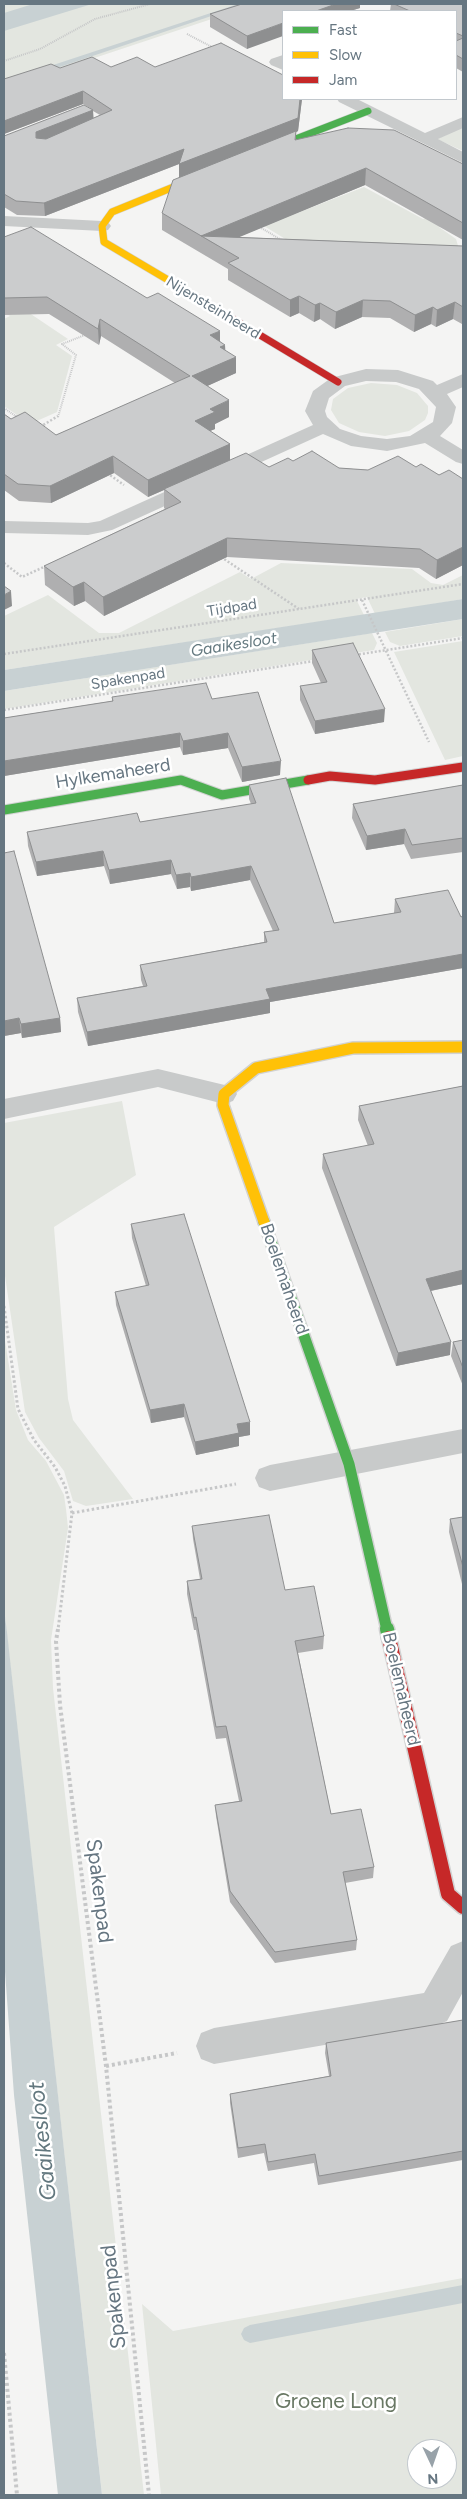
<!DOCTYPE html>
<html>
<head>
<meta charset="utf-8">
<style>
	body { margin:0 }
	#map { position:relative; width:467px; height:2499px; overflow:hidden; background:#f4f4f3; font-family:Figtree,sans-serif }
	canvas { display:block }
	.frame { position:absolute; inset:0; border:5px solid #667681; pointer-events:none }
	.legend { position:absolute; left:282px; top:10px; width:175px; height:90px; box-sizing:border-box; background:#fff; border:1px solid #c2c8cd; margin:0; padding:6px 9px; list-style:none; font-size:15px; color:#667681 }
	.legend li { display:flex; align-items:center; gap:10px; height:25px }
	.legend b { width:25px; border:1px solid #c2c8cd }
	.north { position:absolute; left:407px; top:2439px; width:50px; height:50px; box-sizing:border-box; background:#fff; border:1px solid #c2c8cd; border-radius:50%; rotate:177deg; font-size:14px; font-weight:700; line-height:20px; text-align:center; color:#667681 }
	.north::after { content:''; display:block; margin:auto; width:18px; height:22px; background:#98a2a9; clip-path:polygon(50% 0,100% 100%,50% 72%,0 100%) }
</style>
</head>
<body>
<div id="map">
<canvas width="467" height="2499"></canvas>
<div class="frame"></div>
<ul class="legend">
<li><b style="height:6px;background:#4caf50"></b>Fast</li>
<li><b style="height:6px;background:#ffc107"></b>Slow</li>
<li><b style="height:6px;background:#c62828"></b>Jam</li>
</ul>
<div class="north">N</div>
</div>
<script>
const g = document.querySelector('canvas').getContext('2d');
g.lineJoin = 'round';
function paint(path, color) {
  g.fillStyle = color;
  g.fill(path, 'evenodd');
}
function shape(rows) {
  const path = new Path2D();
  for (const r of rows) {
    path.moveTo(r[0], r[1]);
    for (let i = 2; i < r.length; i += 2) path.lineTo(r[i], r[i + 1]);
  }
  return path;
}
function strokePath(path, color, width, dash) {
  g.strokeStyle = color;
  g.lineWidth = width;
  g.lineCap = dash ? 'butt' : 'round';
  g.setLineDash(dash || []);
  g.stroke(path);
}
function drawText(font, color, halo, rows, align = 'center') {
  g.font = font + ' Figtree,sans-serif';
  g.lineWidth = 5;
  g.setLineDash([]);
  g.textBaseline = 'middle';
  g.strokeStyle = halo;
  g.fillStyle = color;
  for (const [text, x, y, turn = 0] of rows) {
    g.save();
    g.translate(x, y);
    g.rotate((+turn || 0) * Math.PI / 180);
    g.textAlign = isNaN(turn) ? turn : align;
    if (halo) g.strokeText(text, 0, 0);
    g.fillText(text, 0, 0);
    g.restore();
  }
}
paint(shape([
	[4,4,257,4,4,88],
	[463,127,463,151,437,139],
	[364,187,423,219,463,202,463,216,439,227,456,239,459,249,292,243,264,226],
	[4,296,68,339,56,345,72,356,57,412,30,424,4,406,4,319,10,316,4,312],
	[371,383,397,385,417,393,428,406,428,413,425,420,409,431,385,436,359,432,339,423,331,410,333,399,348,388],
	[281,563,412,569,431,583,443,585,463,575,463,599,375,614,367,597,356,599,364,615,4,670,4,616,48,595,99,633,119,633,240,572,251,579],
	[463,619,463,636,400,646,390,642,385,632],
	[372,633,377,643,374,650,4,709,4,691],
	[463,641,463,756,445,760,394,652],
	[122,1101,136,1175,54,1227,68,1399,73,1420,133,1499,86,1506,73,1501,64,1471,39,1438,25,1412,4,1269,4,1123],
	[4,1334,16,1410,28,1440,46,1461,64,1495,66,1509,68,1528,51,1640,53,1688,144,2495,102,2495,4,1609],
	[463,2278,463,2495,161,2495,142,2304,173,2331],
	[417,2449,447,2449,447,2479,417,2479]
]), '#e3e6e0');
paint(shape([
	[33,4,92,4,4,31,4,13],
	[463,599,463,619,4,691,4,670],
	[4,1609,7,1632,102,2495,58,2495,14,2095,4,1958]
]), '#c8d1d3');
paint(shape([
	[238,4,247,4,42,73,35,71,238,4],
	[463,2285,463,2303,250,2343,244,2340,241,2334,244,2328,250,2325,463,2285]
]), '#c8d1d3');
const fastFar3 = shape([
	[262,152,368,111]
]);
const fastFar2 = shape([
	[4,810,181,780,222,795,308,780]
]);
const fastFar1 = shape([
	[264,1222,349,1464,387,1630]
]);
const fast = shape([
	[387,1629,389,1638]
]);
const slowFar1 = shape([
	[185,290,104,242,102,226,112,212,203,175]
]);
const slow = shape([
	[264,1222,223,1105,224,1094,256,1068,353,1048,463,1047]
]);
const jamFar2 = shape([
	[185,290,338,382]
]);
const jamFar1 = shape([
	[308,780,330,776,375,780,463,767]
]);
const jam = shape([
	[389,1638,448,1894,463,1907]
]);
strokePath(fastFar3, '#d1d2d2', 8);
strokePath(fastFar2, '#d1d2d2', 11);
strokePath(fastFar1, '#d1d2d2', 14);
strokePath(fast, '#d1d2d2', 17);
strokePath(slowFar1, '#d1d2d2', 8);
strokePath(slow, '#d1d2d2', 14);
strokePath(jamFar2, '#d1d2d2', 8);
strokePath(jamFar1, '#d1d2d2', 11);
strokePath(jam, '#d1d2d2', 17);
strokePath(shape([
	[187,34,212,47],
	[4,61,40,49,95,19,150,4],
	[258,226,283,241],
	[4,408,17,417],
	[58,417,76,355,62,344,85,335]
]), '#c6c7c8', 2, [1, 1]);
strokePath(shape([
	[15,416,20,419],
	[40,427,58,416],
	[107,473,124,485],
	[221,557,299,609],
	[4,563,22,577,46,566],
	[362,600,429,742],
	[4,654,463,584],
	[355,655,463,638],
	[4,710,314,661]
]), '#c6c7c8', 2.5, [2, 2]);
strokePath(shape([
	[4,1306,18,1409,34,1440,55,1467,65,1486,72,1513,58,1630],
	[72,1513,236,1484]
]), '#c6c7c8', 3, [2.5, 2.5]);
strokePath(shape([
	[58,1629,56,1641,60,1705,106,2066,149,2495],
	[106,2066,177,2053],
	[4,2353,17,2495]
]), '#c6c7c8', 4, [3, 3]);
paint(shape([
	[283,55,283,70,271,65,269,62,271,59,283,55],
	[337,99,357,99,425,133,463,117,463,128,438,139,463,152,463,163,339,102,337,99],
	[4,216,102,221,108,222,111,226,108,230,102,231,4,226,4,216],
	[366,369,398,370,433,381,437,385,463,374,463,387,447,394,456,407,452,423,440,436,463,450,463,464,456,462,425,443,387,451,351,446,323,434,112,530,88,535,4,533,4,521,88,523,100,521,313,425,305,411,313,391,331,378,366,369],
	[366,381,396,382,419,389,436,407,433,422,410,436,387,439,361,436,340,429,327,417,325,411,329,398,345,386,366,381],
	[158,1069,233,1087,237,1094,233,1101,224,1104,158,1087,4,1119,4,1099,158,1069],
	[463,1429,463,1453,270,1491,259,1487,255,1478,259,1469,270,1465,463,1429],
	[463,1941,463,1992,447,2021,435,2026,214,2064,201,2059,196,2046,201,2033,214,2028,424,1993,451,1946,463,1941]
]), '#c8caca');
strokePath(fastFar3, '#4caf50', 7);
strokePath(fastFar2, '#4caf50', 9);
strokePath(fastFar1, '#4caf50', 11);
strokePath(fast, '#4caf50', 14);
strokePath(slowFar1, '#ffc107', 7);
strokePath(slow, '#ffc107', 11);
strokePath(jamFar2, '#c62828', 7);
strokePath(jamFar1, '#c62828', 9);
strokePath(jam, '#c62828', 14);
paint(shape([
	[242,4,360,4,360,8,350,11,283,11,247,49,210,27,210,14],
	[391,4,463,4,463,72,456,68,456,11,390,11],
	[111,67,155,67,283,99,302,99,298,131,296,132,296,139,463,164,463,240,365,185,238,237,463,246,463,324,462,324,453,319,436,327,431,324,414,332,390,318,362,317,335,329,320,319,314,322,299,313,290,317,228,280,228,269,162,230,162,213,179,177,179,164,45,216,17,215,4,207,4,136,90,108,83,104,4,134,4,79,60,68],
	[93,111,100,115,93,118],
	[4,237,147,298,220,341,225,350,236,373,207,386,229,417,215,424,215,429,210,431,230,444,230,460,269,467,293,461,339,468,368,470,416,467,439,475,463,479,463,565,436,579,419,568,227,557,104,616,85,601,74,606,45,585,44,566,165,509,164,508,164,490,148,497,114,473,51,503,19,501,4,490,4,414,11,419,56,435,175,383,101,336,99,345,49,314,4,315],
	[312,650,384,722,315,734,300,700,300,686,321,683,312,663],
	[112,697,212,699,280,775,242,782,228,748,183,755,180,747,4,776,4,718,112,701],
	[249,785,334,923,394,913,395,899,461,917,463,916,463,968,270,1002,270,1013,88,1046,78,1012,77,998,143,986,141,980,140,965,264,942,264,932,273,931,250,880,191,891,190,887,177,889,171,874,110,884,104,866,37,876,28,846,27,832,140,822,251,804,249,799],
	[463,785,463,852,411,859,404,844,366,850,352,818,353,804],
	[4,853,60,1018,61,1032,22,1038,21,1033,4,1036],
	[463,1086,463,1284,431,1291,450,1355,396,1366,322,1168,323,1154,368,1146,358,1120,359,1106],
	[131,1224,250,1435,239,1437,239,1446,196,1455,184,1417,151,1423,116,1305,115,1292,146,1286,132,1238],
	[463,1340,463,1386,451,1356,453,1342],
	[463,1517,463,1588,449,1532,450,1519],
	[192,1526,285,1590,324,1636,323,1649,298,1653,331,1814,374,1867,373,1878,345,1883,357,1940,356,1950,275,1963,230,1902,216,1816,215,1805,239,1801,226,1738,216,1739,196,1630,194,1630,187,1594,187,1581,200,1579,193,1539],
	[463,2020,463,2160,318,2185,314,2163,268,2171,264,2153,238,2158,230,2103,230,2094,329,2076,325,2053,326,2043]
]), '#afafb0');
paint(shape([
	[336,4,360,4,360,8,350,11,316,11],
	[283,23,283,36,247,49,247,36],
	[83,91,83,104,4,134,4,121],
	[300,99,302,99,298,131,296,132,296,147,179,178,179,164,45,216,44,203],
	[93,110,94,124,37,151,36,132],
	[366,168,365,185,218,246,201,236],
	[299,296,299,313,290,317,290,300],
	[363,300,362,317,335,329,336,312],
	[455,302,453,319,436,327,437,310],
	[320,303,320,319,314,322,315,305],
	[433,307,431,324,414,332,415,315],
	[463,308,463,324,462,324],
	[100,319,101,336,99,345,98,329],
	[220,331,220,347,210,335],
	[225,345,226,361,236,357,236,373,192,393,192,376,220,347],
	[229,400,229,417,215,424,215,429,195,437,195,421,210,409],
	[230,444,230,461,148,497,148,480],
	[113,456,114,473,51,503,50,486],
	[227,538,227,557,104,616,103,597],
	[463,547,463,565,436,579,437,560],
	[84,582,85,601,74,606,73,587],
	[11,591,12,606,4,610,4,595],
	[385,709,384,722,315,734,315,721],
	[180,733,180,747,4,776,4,761],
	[228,733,228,748,183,755,183,741],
	[281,761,280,775,242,782,242,767],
	[405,829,404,844,366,850,367,836],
	[103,851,104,866,37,876,36,862],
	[171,860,171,874,110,884,109,870],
	[251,866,250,880,191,891,191,877],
	[190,873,190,887,177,889,176,875],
	[463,954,463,968,270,1002,270,1013,88,1046,87,1032,266,989],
	[19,1018,21,1033,4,1036,4,1021],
	[60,1018,61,1032,22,1038,21,1024],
	[463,1270,463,1284,425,1292,426,1279],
	[451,1342,450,1355,396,1366,398,1353],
	[184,1404,184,1417,151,1423,150,1410],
	[250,1422,250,1435,239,1437,239,1446,196,1455,195,1442,237,1424]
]), '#8e8f90');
const building = shape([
	[242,4,336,4,316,11,283,11,283,23,247,36,210,14,242,4],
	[394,4,463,4,463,36,456,33,456,11,410,11,394,4],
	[463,38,463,59,456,55,456,41,463,38],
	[221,43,283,75,283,99,300,99,298,118,179,164,184,149,44,203,16,201,4,194,4,136,84,105,93,110,36,132,36,138,46,139,112,110,83,91,4,121,4,79,51,64,60,68,92,57,111,67,137,57,155,67,221,43],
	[348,128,394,130,463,164,463,223,366,168,201,236,463,246,463,307,455,302,437,310,433,307,415,315,390,301,363,300,336,312,320,303,315,305,299,296,290,300,228,263,239,258,162,213,173,180,296,131,295,140,348,128],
	[31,227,147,298,158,293,220,331,210,335,225,345,220,347,236,357,192,376,229,400,210,409,215,412,195,421,230,444,148,480,113,456,50,486,18,484,4,474,4,414,11,419,25,412,56,435,190,376,100,319,98,329,47,297,4,298,4,237,31,227],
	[312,451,339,468,368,470,398,456,416,467,421,464,439,475,449,470,463,479,463,547,437,560,420,549,227,538,103,597,84,582,73,587,44,566,181,502,164,489,246,453,269,467,288,458,293,461,312,451],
	[4,586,11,591,4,595,4,586],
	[353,643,385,709,315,721,300,686,327,682,312,650,353,643],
	[206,683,212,699,258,692,281,761,242,767,228,733,183,741,180,733,4,761,4,718,113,701,112,697,206,683],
	[286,778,334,923,401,912,395,899,448,890,461,917,463,916,463,954,266,989,270,999,87,1032,77,998,147,986,140,965,267,942,264,932,279,930,251,866,191,877,190,873,176,875,171,860,109,870,103,851,36,862,27,832,137,813,140,822,256,803,249,785,286,778],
	[463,785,463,838,412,845,405,829,367,836,353,804,463,785],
	[14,851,60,1018,21,1024,19,1018,4,1021,4,853,14,851],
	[463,1086,463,1270,426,1279,451,1342,398,1353,323,1154,374,1144,359,1106,463,1086],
	[184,1214,250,1422,237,1424,239,1433,195,1442,184,1404,150,1410,115,1292,149,1285,131,1224,184,1214],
	[463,1340,463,1368,453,1342,463,1340],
	[269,1515,285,1590,314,1586,324,1636,295,1641,331,1814,361,1809,374,1867,343,1872,357,1940,275,1952,230,1891,215,1805,242,1801,226,1726,216,1727,196,1617,194,1618,187,1581,202,1579,192,1526,269,1515],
	[463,1517,463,1567,450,1519,463,1517],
	[463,2020,463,2151,319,2176,315,2154,268,2162,265,2144,238,2148,230,2094,331,2076,326,2043,463,2020]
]);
paint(building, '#cbcccd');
strokePath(building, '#8e8f90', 1);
drawText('15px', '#667681', '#fff', [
	["Nijensteinheerd",213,308,31],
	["Tijdpad",232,608,-9],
	["Spakenpad",128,679,-9]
]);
drawText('italic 16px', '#62777e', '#fff', [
	["Gaaikesloot",234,645,-9]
]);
drawText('18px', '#667681', '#fff', [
	["Hylkemaheerd",113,774,-9],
	["Boelemaheerd",284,1279,71],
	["Boelemaheerd",401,1689,77]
]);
drawText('21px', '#667681', '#fff', [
	["Spakenpad",99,1891,83],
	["Spakenpad",114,2297,-96]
]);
drawText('21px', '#697864', '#fff', [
	["Groene Long",336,2402]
]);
drawText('italic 22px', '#62777e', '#fff', [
	["Gaaikesloot",43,2141,-96]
]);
</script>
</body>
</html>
